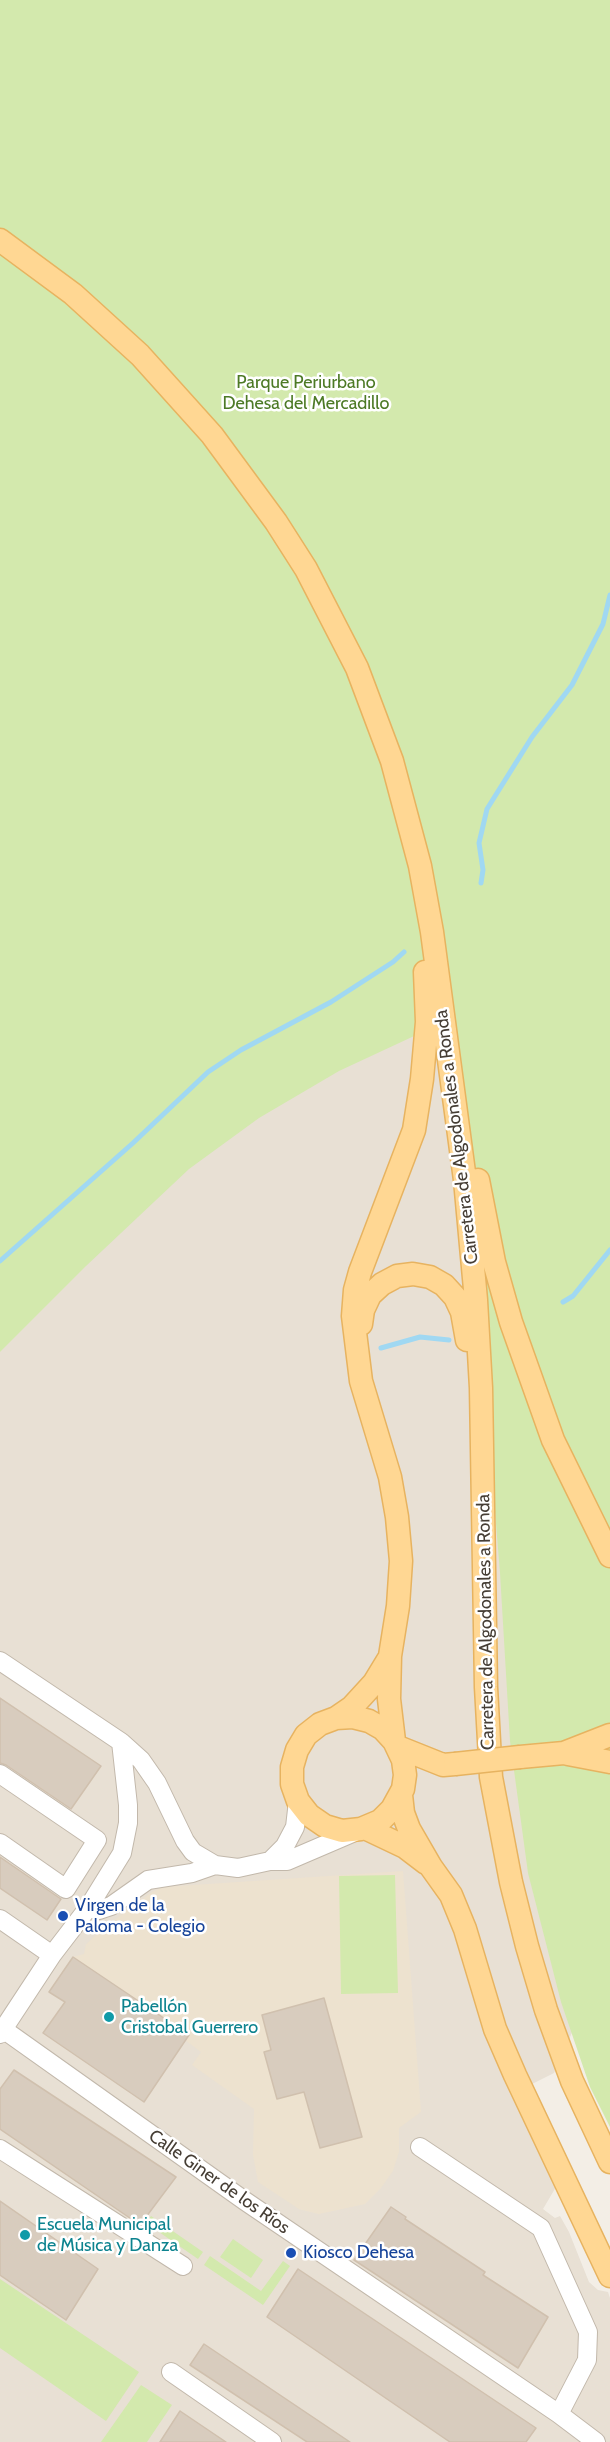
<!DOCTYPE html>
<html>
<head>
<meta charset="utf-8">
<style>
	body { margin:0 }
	canvas { display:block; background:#f3eee6 }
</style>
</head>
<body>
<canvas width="610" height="2442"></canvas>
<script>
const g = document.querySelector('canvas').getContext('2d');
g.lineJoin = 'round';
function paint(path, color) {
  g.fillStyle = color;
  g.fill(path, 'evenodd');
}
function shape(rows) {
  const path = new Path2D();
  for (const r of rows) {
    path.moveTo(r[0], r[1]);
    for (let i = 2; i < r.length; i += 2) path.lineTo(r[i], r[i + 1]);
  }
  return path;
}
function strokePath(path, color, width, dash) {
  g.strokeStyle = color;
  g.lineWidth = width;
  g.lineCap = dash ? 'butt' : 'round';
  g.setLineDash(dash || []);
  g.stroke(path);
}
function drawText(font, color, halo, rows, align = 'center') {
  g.font = font + ' Cabin,sans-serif';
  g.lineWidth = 5;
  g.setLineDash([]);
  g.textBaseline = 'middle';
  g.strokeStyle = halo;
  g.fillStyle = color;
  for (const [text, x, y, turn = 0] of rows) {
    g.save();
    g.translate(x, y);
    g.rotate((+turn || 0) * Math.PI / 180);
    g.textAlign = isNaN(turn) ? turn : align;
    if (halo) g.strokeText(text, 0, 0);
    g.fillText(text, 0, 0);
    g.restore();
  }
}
paint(shape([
	[451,933,583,2008,554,2073,528,2086,556,2187,543,2209,555,2218,560,2216,569,2232,589,2282,598,2290,608,2292,610,2298,610,2442,0,2442,0,1299]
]), '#e8e0d4');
paint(shape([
	[403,1871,421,2112,399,2128,399,2152,393,2171,381,2188,365,2204,319,2214,299,2209,258,2182,253,2155,254,2109,192,2065,201,2052,185,2040,189,2035,73,1957,84,1954,86,1944,109,1924,152,1892,163,1887]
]), '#ede2cf');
paint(shape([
	[0,0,610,0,610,2127,590,2087,561,2002,528,1873,510,1741,500,1573,455,1017,339,1071,259,1118,189,1169,86,1266,0,1352],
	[395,1875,398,1993,341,1994,339,1876],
	[151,2216,203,2252,198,2259,146,2223],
	[233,2239,263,2260,251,2278,220,2257],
	[210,2256,261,2291,283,2261,290,2266,263,2305,204,2265],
	[0,2279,139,2372,106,2421,0,2348],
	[141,2385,172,2405,147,2442,101,2442]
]), '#d3e9ad');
strokePath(shape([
	[481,883,483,870,479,843,487,809,532,737,572,685,603,624,610,595],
	[0,1261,133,1143,208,1072,241,1050,331,1002,393,962,404,952],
	[563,1302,573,1296,610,1250],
	[381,1348,420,1337,449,1340]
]), '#a0d8f2', 5);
const building = shape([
	[0,1698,101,1766,71,1809,6,1765,0,1763,0,1698],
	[0,1857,61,1899,47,1920,0,1888,0,1857],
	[73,1957,189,2035,144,2102,43,2033,65,2002,49,1992,73,1957],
	[324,1998,362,2137,320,2148,304,2092,277,2099,264,2052,271,2050,262,2015,324,1998],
	[14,2070,176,2177,140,2225,0,2129,0,2089,14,2070],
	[0,2201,98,2269,66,2320,0,2275,0,2201],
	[391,2207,406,2217,405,2219,485,2272,483,2275,548,2317,518,2368,354,2260,391,2207],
	[298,2269,536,2428,526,2442,450,2442,267,2317,298,2269],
	[204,2344,350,2442,307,2442,190,2365,204,2344],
	[180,2411,226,2442,160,2442,180,2411]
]);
paint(building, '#d8ccbe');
strokePath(building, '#d0c0ae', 1.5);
const minor = shape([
	[0,1661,121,1742,141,1760,157,1783,185,1841,193,1852,215,1865,238,1868,270,1861,287,1861,357,1831],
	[0,1774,97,1840,66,1889,0,1843],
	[270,1861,285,1846,295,1827,298,1801],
	[88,1908,99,1910,111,1906,148,1880,192,1873,215,1865],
	[0,1919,52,1955],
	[0,2027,245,2201,559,2414,596,2442],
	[0,2034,52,1955,88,1908,122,1853,128,1823,128,1805,121,1742],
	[420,2147,541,2228,588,2332,587,2360,559,2414],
	[0,2149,183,2266],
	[171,2372,272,2442]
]);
const major = shape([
	[0,240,73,294,140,355,212,435,276,522,306,569,357,668,392,761,420,866,432,932,465,1180,476,1300,481,1388,486,1687,491,1777,511,1882,527,1946,546,2010,572,2081,610,2162],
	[478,1180,494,1262,511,1322,553,1440,610,1556],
	[361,1324,363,1310,370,1295,382,1284,397,1276,413,1274,430,1277,444,1285,455,1297,462,1312,467,1340],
	[336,1718,353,1717,369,1721,383,1729,394,1741,403,1760,405,1775,403,1789,392,1809,380,1821,361,1829,342,1831,325,1826,309,1815,298,1801,292,1784,292,1767,297,1750,306,1735,320,1724,336,1718,352,1707,374,1683,388,1660],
	[394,1741,389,1699,390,1656,398,1606,401,1561,397,1517,390,1477,361,1381,353,1316,355,1290,360,1272,414,1130,422,1079,427,1022,425,972],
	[398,1747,443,1765,455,1764],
	[568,1754,610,1762],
	[520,1757,564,1753,610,1735],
	[401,1795,403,1813,409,1829,431,1867,451,1895,465,1929,495,2029,515,2075,610,2276],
	[365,1828,405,1847,426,1863]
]);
strokePath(minor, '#c2b8ab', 20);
strokePath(major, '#e7b360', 25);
strokePath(minor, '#fff', 18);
strokePath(major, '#ffd793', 22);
const majorBridge = shape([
	[455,1764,520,1757]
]);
strokePath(majorBridge, '#e7b360', 25, []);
strokePath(majorBridge, '#ffd793', 22);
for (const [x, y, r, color] of [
	[63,1916,6,"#1a4fb4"],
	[109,2017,6,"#0f9aa8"],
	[25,2235,6,"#0f9aa8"],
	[291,2253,6,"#1a4fb4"]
]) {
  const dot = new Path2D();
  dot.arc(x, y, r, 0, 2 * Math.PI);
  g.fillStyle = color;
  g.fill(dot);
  strokePath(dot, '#fff', 2);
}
drawText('18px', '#4d7a26', '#fff', [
	["Parque Periurbano",306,383],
	["Dehesa del Mercadillo",306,404]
]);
drawText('18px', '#463e35', '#fff', [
	["Carretera de Algodonales a Ronda",457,1137,-97],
	["Carretera de Algodonales a Ronda",486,1622,-91],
	["Calle Giner de los Ríos",219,2182,35]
]);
drawText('18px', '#164399', '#fff', [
	["Virgen de la",75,1906],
	["Paloma - Colegio",75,1927],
	["Kiosco Dehesa",303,2253]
], 'left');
drawText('18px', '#0d838f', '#fff', [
	["Pabellón",121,2007],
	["Cristobal Guerrero",121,2028],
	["Escuela Municipal",37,2225],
	["de Música y Danza",37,2246]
], 'left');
</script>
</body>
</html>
